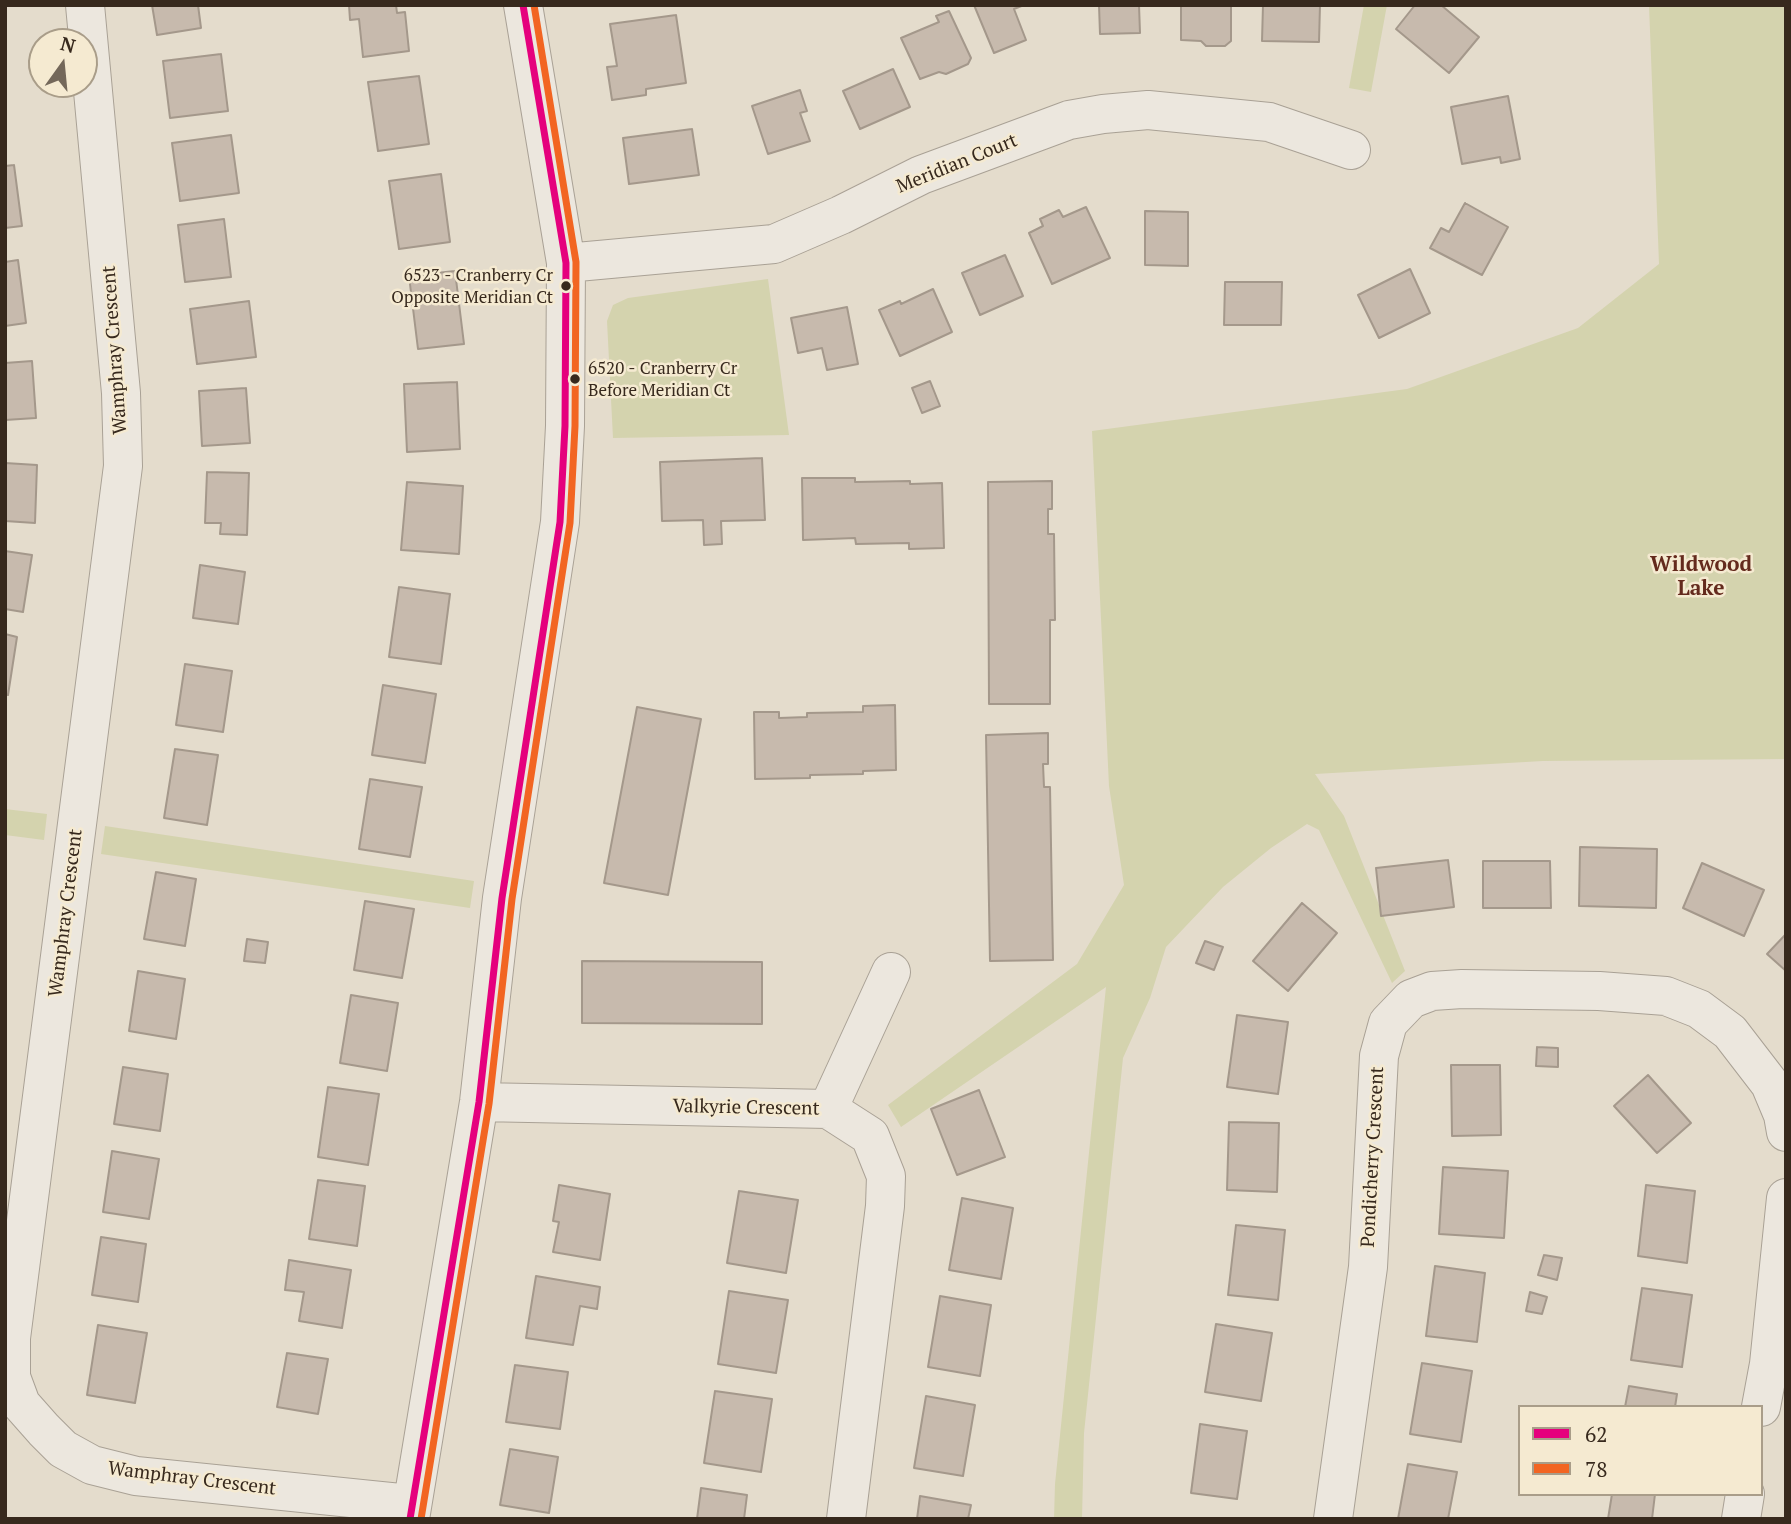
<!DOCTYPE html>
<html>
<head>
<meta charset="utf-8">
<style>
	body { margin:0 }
	#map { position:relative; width:1791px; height:1524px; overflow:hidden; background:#e4dccc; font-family:"PT Serif",serif }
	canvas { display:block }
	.frame { position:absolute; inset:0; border:7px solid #37291d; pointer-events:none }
	.legend { position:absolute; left:1518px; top:1405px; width:245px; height:91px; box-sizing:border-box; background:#f5ead1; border:2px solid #a99d89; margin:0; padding:9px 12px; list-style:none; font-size:21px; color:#37291d }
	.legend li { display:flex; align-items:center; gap:14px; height:35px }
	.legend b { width:35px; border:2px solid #a99d89 }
	.north { position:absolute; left:28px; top:28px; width:70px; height:70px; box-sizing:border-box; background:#f5ead1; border:2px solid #a99d89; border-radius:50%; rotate:15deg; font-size:19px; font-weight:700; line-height:28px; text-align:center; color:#37291d }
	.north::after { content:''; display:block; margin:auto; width:24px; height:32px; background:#74685a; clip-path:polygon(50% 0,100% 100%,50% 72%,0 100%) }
</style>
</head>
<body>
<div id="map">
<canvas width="1791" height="1524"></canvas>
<div class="frame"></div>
<ul class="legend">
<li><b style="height:9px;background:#e5007d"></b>62</li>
<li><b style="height:9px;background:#f26522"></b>78</li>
</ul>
<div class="north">N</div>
</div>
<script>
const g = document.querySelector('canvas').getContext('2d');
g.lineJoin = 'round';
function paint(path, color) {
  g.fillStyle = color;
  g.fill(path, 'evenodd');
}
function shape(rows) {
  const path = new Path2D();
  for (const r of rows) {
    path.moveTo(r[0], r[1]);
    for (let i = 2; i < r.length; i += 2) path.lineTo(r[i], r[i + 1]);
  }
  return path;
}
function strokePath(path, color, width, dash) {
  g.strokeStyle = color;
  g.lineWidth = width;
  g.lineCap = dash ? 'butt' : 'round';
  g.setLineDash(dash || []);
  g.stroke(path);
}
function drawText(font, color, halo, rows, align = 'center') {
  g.font = font + ' "PT Serif",serif';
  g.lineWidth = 5;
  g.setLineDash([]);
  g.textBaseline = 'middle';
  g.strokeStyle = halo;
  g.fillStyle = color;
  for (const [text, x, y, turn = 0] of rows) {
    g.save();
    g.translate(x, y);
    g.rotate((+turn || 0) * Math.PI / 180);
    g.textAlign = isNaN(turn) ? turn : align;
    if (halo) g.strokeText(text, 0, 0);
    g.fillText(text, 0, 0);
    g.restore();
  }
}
paint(shape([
	[1364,5,1387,5,1371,92,1349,88],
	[1649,5,1786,5,1786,759,1543,761,1315,774,1344,816,1405,971,1392,983,1319,830,1307,824,1271,848,1223,887,1166,947,1150,998,1123,1058,1084,1433,1082,1519,1054,1519,1055,1484,1106,987,901,1127,888,1105,1077,964,1124,885,1109,786,1092,431,1407,389,1578,328,1659,264],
	[768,279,789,435,613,438,607,321,613,305,628,298],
	[5,809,47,814,44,840,5,835],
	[105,826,474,881,470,908,101,854]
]), '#d4d3ae');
const building = shape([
	[152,5,198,5,201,28,157,35,152,5],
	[349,5,396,5,397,13,405,12,409,51,363,57,359,19,350,20,349,5],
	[974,5,1024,5,1014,9,1026,40,994,53,974,5],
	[1099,5,1139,5,1140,33,1100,34,1099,5],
	[1181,5,1231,5,1231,41,1225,46,1206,46,1201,41,1181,40,1181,5],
	[1263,5,1320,5,1319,42,1262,41,1263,5],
	[1415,5,1441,5,1479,37,1449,73,1396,29,1415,5],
	[949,11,971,58,968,64,946,74,939,72,920,79,901,38,939,22,936,16,949,11],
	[676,15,686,83,646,89,646,95,612,100,607,67,617,66,610,24,676,15],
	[221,54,228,111,170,118,163,61,221,54],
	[893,69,910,107,860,129,843,91,893,69],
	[419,76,429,144,378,151,368,82,419,76],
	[800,90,807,111,800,113,810,141,768,154,752,106,800,90],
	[1508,96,1520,159,1501,163,1500,157,1462,164,1451,107,1508,96],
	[692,129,699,175,629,184,623,138,692,129],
	[231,135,239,193,180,201,172,143,231,135],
	[14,165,22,226,5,228,5,166,14,165],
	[441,174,450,242,399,249,389,181,441,174],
	[1465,203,1508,227,1482,275,1430,248,1441,228,1449,232,1465,203],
	[1086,207,1110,258,1052,284,1029,233,1043,226,1040,219,1059,210,1063,217,1086,207],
	[1145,211,1188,212,1188,266,1145,265,1145,211],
	[224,219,231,277,185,282,178,225,224,219],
	[1005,255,1023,296,980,315,962,273,1005,255],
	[18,260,26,323,5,326,5,262,18,260],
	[1410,269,1430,313,1379,338,1358,295,1410,269],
	[455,271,464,344,418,349,409,276,455,271],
	[1225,282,1282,282,1281,325,1224,325,1225,282],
	[933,289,952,332,900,356,879,310,900,301,901,304,933,289],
	[249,301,256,357,197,364,190,309,249,301],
	[847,307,858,364,827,370,822,348,798,353,791,318,847,307],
	[32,361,36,418,5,420,5,363,32,361],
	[930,381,940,406,922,413,912,388,930,381],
	[457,382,460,449,407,452,404,384,457,382],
	[246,388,250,443,202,446,199,391,246,388],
	[762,458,765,520,721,521,722,544,704,545,703,520,662,521,660,462,762,458],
	[5,463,37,465,35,523,5,521,5,463],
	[207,472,249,473,247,535,220,534,221,523,205,523,207,472],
	[802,478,855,478,855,482,910,481,910,484,942,483,944,548,909,549,909,543,856,544,855,538,803,540,802,478],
	[1052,481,1052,509,1048,509,1048,534,1054,534,1055,620,1050,620,1050,704,989,704,988,482,1052,481],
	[407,482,463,486,459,554,401,550,407,482],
	[5,551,32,555,23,612,5,609,5,551],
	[200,565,245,572,238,624,193,618,200,565],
	[399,587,450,594,441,664,389,657,399,587],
	[5,634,17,637,8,695,5,694,5,634],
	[185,664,232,671,223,732,176,725,185,664],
	[383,685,436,694,425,763,372,755,383,685],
	[895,705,896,770,863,771,863,774,810,775,810,778,755,779,754,712,779,712,779,718,807,717,807,713,863,712,863,706,895,705],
	[637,707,701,719,668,895,604,883,637,707],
	[1048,733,1048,764,1043,764,1044,787,1050,787,1053,960,990,961,986,735,1048,733],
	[175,749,218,755,207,825,164,818,175,749],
	[370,779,422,787,410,857,359,849,370,779],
	[1580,847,1657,849,1656,908,1579,906,1580,847],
	[1448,860,1454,907,1381,916,1376,868,1448,860],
	[1483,861,1550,861,1551,908,1483,908,1483,861],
	[1702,863,1764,890,1744,936,1683,908,1702,863],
	[156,872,196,879,185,946,144,939,156,872],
	[365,901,414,909,402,978,354,970,365,901],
	[1302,903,1337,933,1288,991,1253,961,1302,903],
	[1786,934,1786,971,1767,954,1786,934],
	[247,939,268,942,265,963,244,961,247,939],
	[1205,941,1223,947,1214,970,1196,963,1205,941],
	[582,961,762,962,762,1024,582,1023,582,961],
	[138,971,185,979,176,1039,129,1031,138,971],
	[351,995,398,1003,387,1071,340,1063,351,995],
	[1237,1015,1288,1022,1278,1094,1227,1087,1237,1015],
	[1537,1047,1558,1048,1558,1067,1536,1066,1537,1047],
	[1451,1065,1500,1065,1501,1135,1452,1136,1451,1065],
	[123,1067,168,1074,160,1131,114,1124,123,1067],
	[1648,1075,1691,1123,1657,1153,1614,1106,1648,1075],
	[328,1087,379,1094,368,1165,318,1157,328,1087],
	[979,1090,1005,1157,957,1175,931,1109,979,1090],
	[1229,1122,1279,1123,1277,1192,1227,1190,1229,1122],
	[112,1151,159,1159,149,1219,103,1212,112,1151],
	[1443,1167,1508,1171,1504,1238,1439,1234,1443,1167],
	[318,1180,365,1186,357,1246,309,1239,318,1180],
	[559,1185,610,1194,600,1260,553,1252,559,1222,553,1221,559,1185],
	[1646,1185,1695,1191,1687,1263,1638,1256,1646,1185],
	[739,1191,798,1200,786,1273,727,1263,739,1191],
	[962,1198,1013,1208,1001,1279,949,1270,962,1198],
	[1236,1225,1285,1230,1278,1300,1228,1295,1236,1225],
	[101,1237,146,1244,138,1302,92,1295,101,1237],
	[1544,1255,1562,1258,1557,1280,1538,1275,1544,1255],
	[289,1260,351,1270,342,1328,299,1321,304,1292,285,1290,289,1260],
	[1435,1266,1485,1273,1477,1342,1426,1336,1435,1266],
	[536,1276,600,1287,597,1309,580,1306,573,1345,526,1338,536,1276],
	[1642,1288,1692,1295,1682,1367,1631,1360,1642,1288],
	[729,1291,788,1300,776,1373,718,1364,729,1291],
	[1530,1292,1547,1297,1542,1314,1526,1311,1530,1292],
	[940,1296,991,1305,980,1376,928,1367,940,1296],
	[1216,1324,1272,1333,1261,1401,1205,1392,1216,1324],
	[98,1325,147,1333,135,1403,87,1395,98,1325],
	[287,1353,328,1359,318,1414,277,1407,287,1353],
	[1422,1363,1472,1371,1461,1442,1410,1434,1422,1363],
	[515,1365,568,1372,560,1429,506,1422,515,1365],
	[1629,1386,1677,1394,1675,1407,1625,1407,1629,1386],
	[715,1391,772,1399,761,1472,704,1463,715,1391],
	[926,1396,975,1405,963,1476,914,1468,926,1396],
	[1200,1424,1247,1431,1237,1499,1191,1493,1200,1424],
	[510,1449,558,1457,549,1513,500,1505,510,1449],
	[1408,1464,1457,1472,1448,1519,1398,1519,1408,1464],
	[701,1488,747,1495,744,1519,697,1519,701,1488],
	[1612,1494,1655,1494,1652,1519,1608,1519,1612,1494],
	[920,1496,971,1505,968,1519,917,1519,920,1496]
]);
paint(building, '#c7baad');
strokePath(building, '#a4988b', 2);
const minor = shape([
	[85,5,121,393,123,466,11,1338,11,1377,21,1404,44,1430,63,1449,92,1465,136,1476,410,1504],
	[566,263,774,244,841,215,921,175,1069,120,1103,114,1148,110,1269,122,1351,150],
	[479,1102,828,1109,870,1136,886,1176,885,1206,846,1519],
	[828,1109,891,972],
	[1761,1407,1769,1364,1786,1198],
	[410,1519,479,1102,502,898,560,522,565,426,566,263,523,5],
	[1333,1519,1368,1267,1379,1056,1388,1023,1411,999,1432,991,1462,989,1599,991,1666,996,1699,1009,1730,1032,1770,1084,1783,1115,1786,1132],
	[1741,1519,1745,1494]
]);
strokePath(minor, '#a9a195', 40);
strokePath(minor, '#ece7de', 38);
strokePath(shape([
	[410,1519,479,1102,502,898,560,522,565,426,566,263,523,5]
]), '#e5007d', 7);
strokePath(shape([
	[421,1519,489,1104,512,899,570,523,575,426,576,262,534,5]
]), '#f26522', 7);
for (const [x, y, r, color] of [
	[566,286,6,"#37291d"],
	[575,379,6,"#37291d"]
]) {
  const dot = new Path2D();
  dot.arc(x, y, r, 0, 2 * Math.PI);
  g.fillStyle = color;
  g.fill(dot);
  strokePath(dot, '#f5ead1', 2.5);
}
drawText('17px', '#37291d', '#f5ead1', [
	["6523 - Cranberry Cr",553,276],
	["Opposite Meridian Ct",553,298],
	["6520 - Cranberry Cr",588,369,"left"],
	["Before Meridian Ct",588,391,"left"]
], 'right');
drawText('19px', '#37291d', '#f5ead1', [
	["Meridian Court",957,164,-22],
	["Wamphray Crescent",115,350,-94],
	["Wamphray Crescent",66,913,-83],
	["Valkyrie Crescent",746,1108,1],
	["Pondicherry Crescent",1373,1157,-87],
	["Wamphray Crescent",192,1479,7]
]);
drawText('bold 21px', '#642a1d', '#f5ead1', [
	["Wildwood",1701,565],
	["Lake",1701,589]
]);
</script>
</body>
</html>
